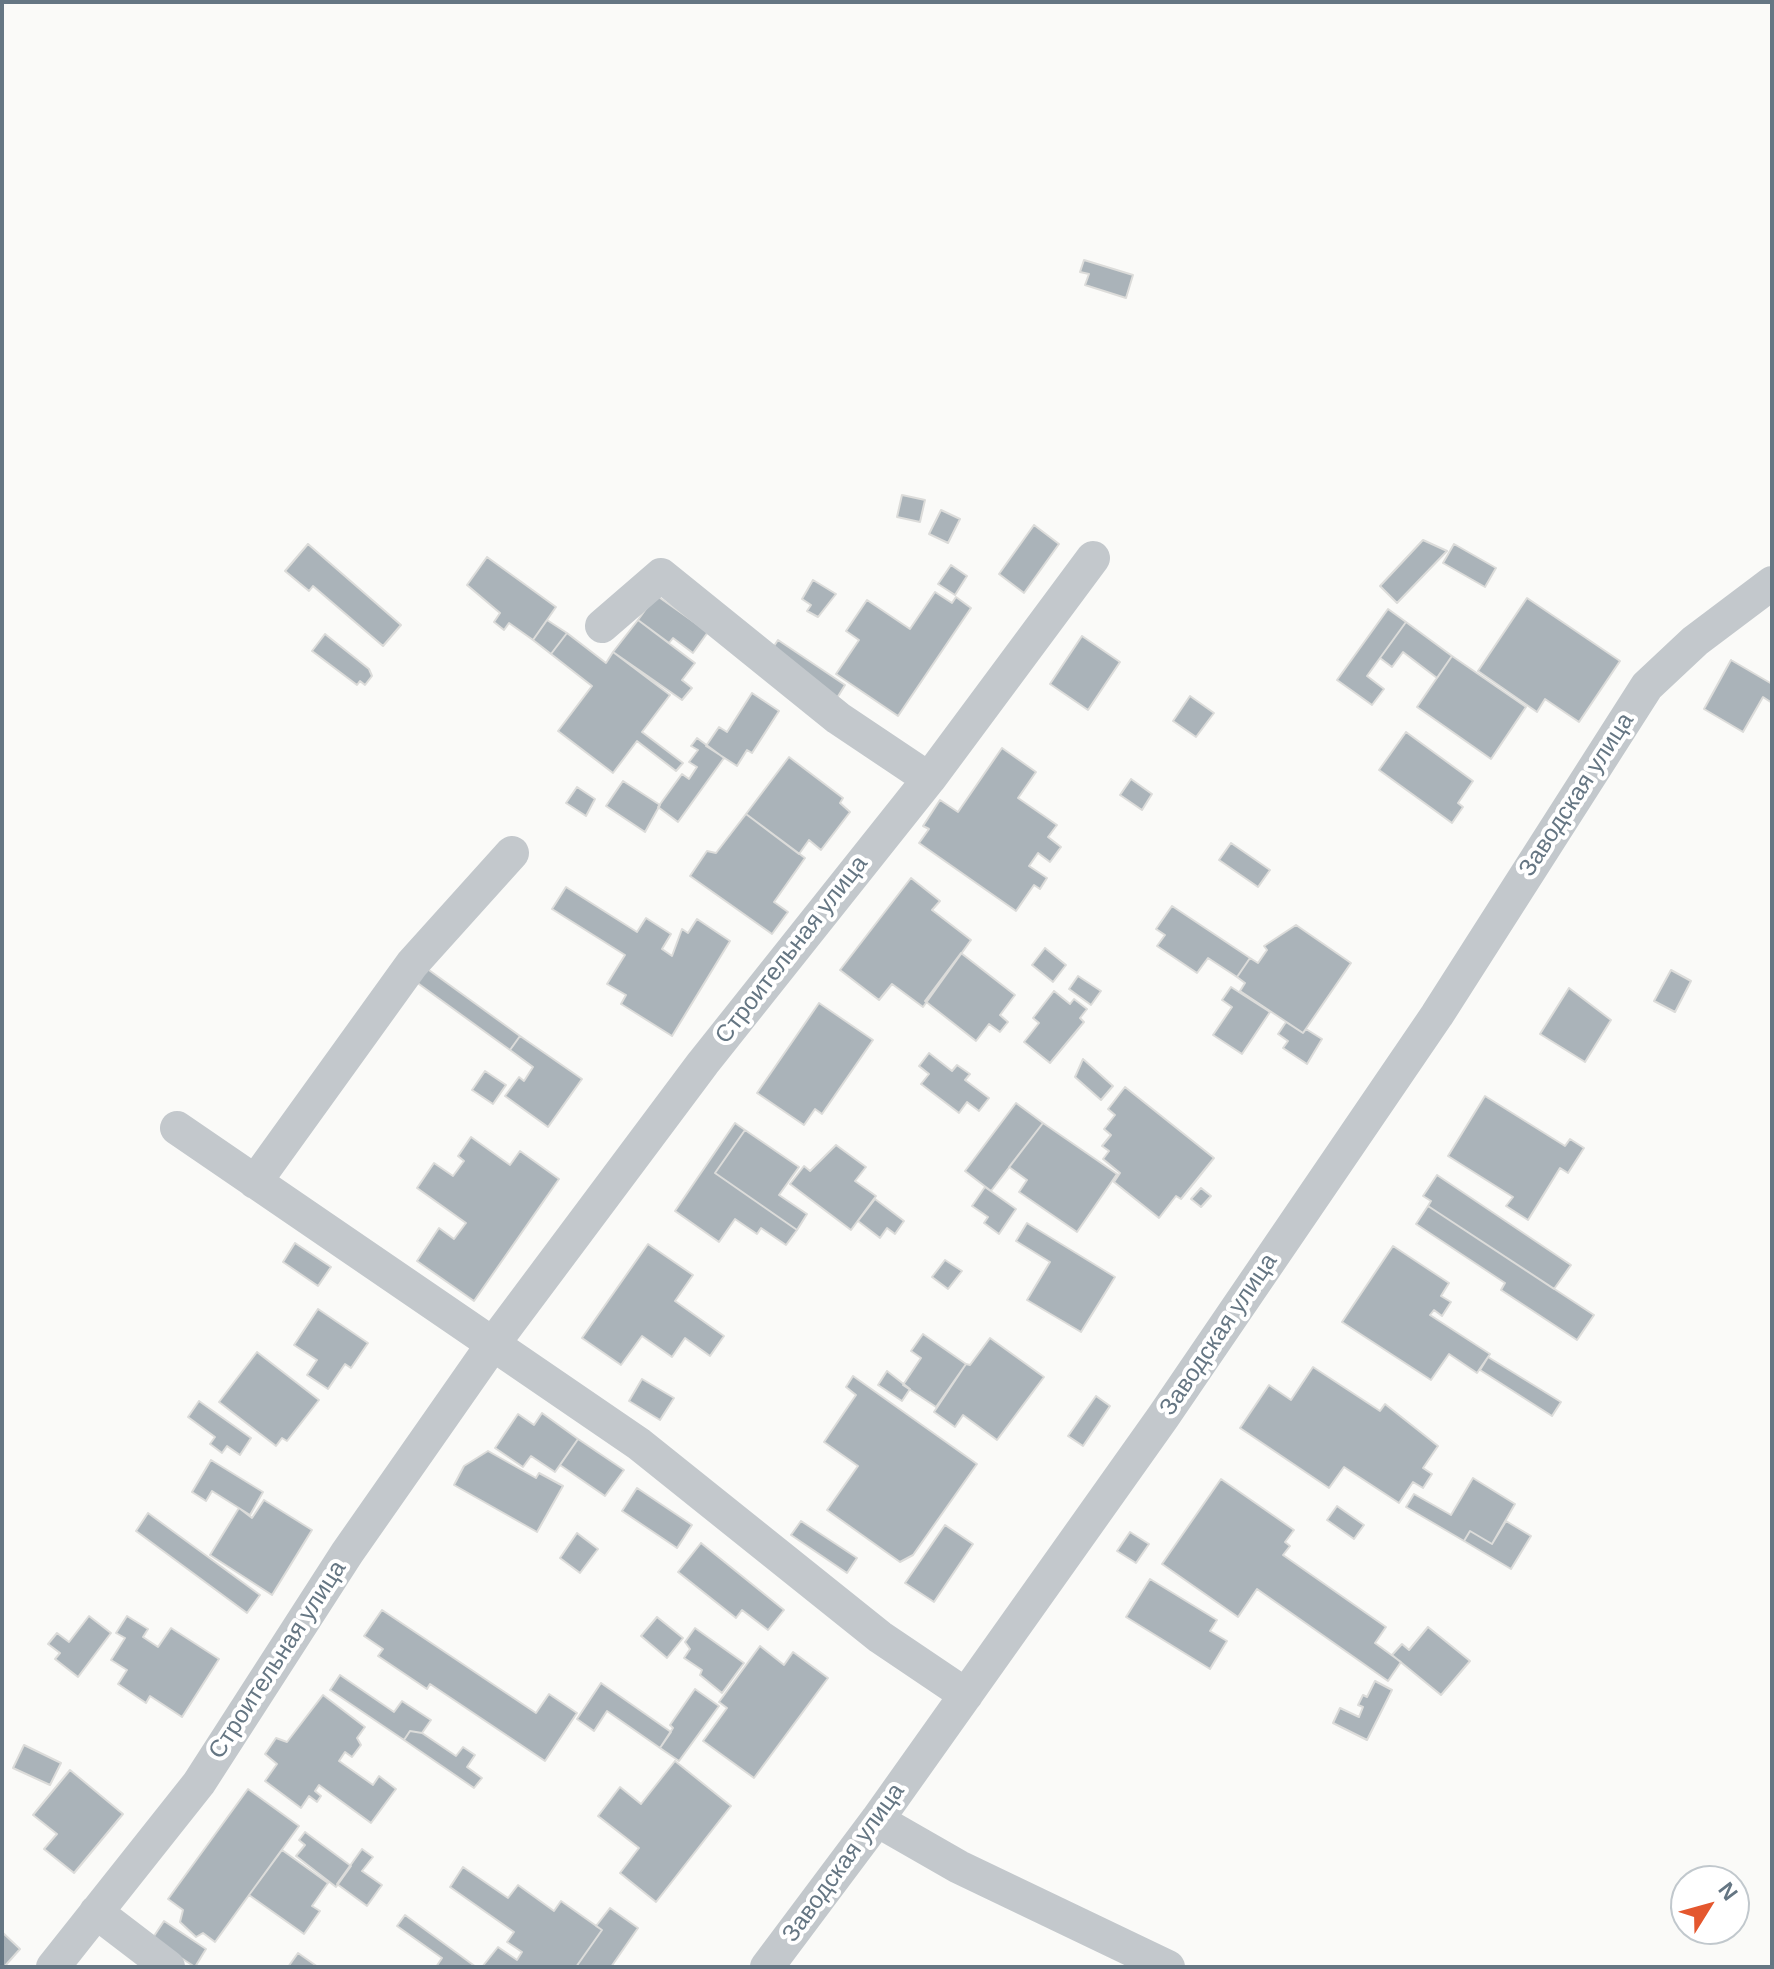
<!DOCTYPE html>
<html>
<head>
<meta charset="utf-8">
<style>
	body { margin:0 }
	#map { position:relative; width:1774px; height:1969px; overflow:hidden; background:#fafaf8; font-family:Helvetica,sans-serif }
	canvas { display:block }
	.frame { position:absolute; inset:0; border:4px solid #657683; pointer-events:none }
	.north { position:absolute; left:1670px; top:1865px; width:80px; height:80px; box-sizing:border-box; background:#fff; border:2px solid #c1c8cd; border-radius:50%; rotate:53deg; font-size:22px; font-weight:700; line-height:32px; text-align:center; color:#657683 }
	.north::after { content:''; display:block; margin:auto; width:28px; height:36px; background:#e4572e; clip-path:polygon(50% 0,100% 100%,50% 72%,0 100%) }
</style>
</head>
<body>
<div id="map">
<canvas width="1774" height="1969"></canvas>
<div class="frame"></div>
<div class="north">N</div>
</div>
<script>
const g = document.querySelector('canvas').getContext('2d');
g.lineJoin = 'round';
function paint(path, color) {
  g.fillStyle = color;
  g.fill(path, 'evenodd');
}
function shape(rows) {
  const path = new Path2D();
  for (const r of rows) {
    path.moveTo(r[0], r[1]);
    for (let i = 2; i < r.length; i += 2) path.lineTo(r[i], r[i + 1]);
  }
  return path;
}
function strokePath(path, color, width, dash) {
  g.strokeStyle = color;
  g.lineWidth = width;
  g.lineCap = dash ? 'butt' : 'round';
  g.setLineDash(dash || []);
  g.stroke(path);
}
function drawText(font, color, halo, rows, align = 'center') {
  g.font = font + ' Helvetica,sans-serif';
  g.lineWidth = 8;
  g.setLineDash([]);
  g.textBaseline = 'middle';
  g.strokeStyle = halo;
  g.fillStyle = color;
  for (const [text, x, y, turn = 0] of rows) {
    g.save();
    g.translate(x, y);
    g.rotate((+turn || 0) * Math.PI / 180);
    g.textAlign = isNaN(turn) ? turn : align;
    if (halo) g.strokeText(text, 0, 0);
    g.fillText(text, 0, 0);
    g.restore();
  }
}
const building = shape([
	[1084,260,1133,275,1126,298,1085,285,1089,274,1080,272,1084,260],
	[902,495,925,500,920,522,897,517,902,495],
	[941,510,960,519,948,543,929,534,941,510],
	[1034,525,1059,544,1024,593,999,574,1034,525],
	[1423,540,1447,551,1397,603,1380,586,1423,540],
	[308,544,401,625,383,646,313,586,309,591,285,571,308,544],
	[1454,544,1496,568,1485,587,1443,563,1454,544],
	[487,557,556,607,533,640,509,623,504,630,494,622,500,613,467,585,487,557],
	[951,565,967,576,955,595,938,584,951,565],
	[813,580,836,594,818,617,807,611,811,605,802,599,813,580],
	[935,592,952,603,956,597,971,608,898,716,836,674,859,640,846,631,867,600,910,629,935,592],
	[656,595,708,632,693,653,673,638,669,643,638,620,656,595],
	[1527,598,1620,661,1579,722,1545,699,1537,712,1478,671,1527,598],
	[1388,609,1406,622,1367,676,1384,689,1372,705,1337,680,1388,609],
	[547,620,567,633,551,654,533,640,547,620],
	[638,620,695,663,682,680,692,688,682,700,613,652,638,620],
	[1406,622,1452,656,1437,678,1403,652,1392,667,1380,658,1406,622],
	[567,633,606,663,613,652,670,695,642,732,683,763,676,771,637,741,613,773,558,731,592,686,551,654,567,633],
	[325,634,369,669,372,676,365,685,360,681,357,685,312,651,325,634],
	[1082,636,1120,662,1088,710,1050,684,1082,636],
	[778,640,845,685,837,698,770,652,778,640],
	[1452,656,1526,707,1491,759,1417,707,1452,656],
	[1731,660,1772,684,1772,703,1763,697,1743,732,1704,709,1731,660],
	[752,693,779,711,752,753,747,750,737,766,706,746,719,727,727,732,752,693],
	[1190,696,1214,713,1196,737,1173,721,1190,696],
	[1406,732,1473,781,1458,803,1463,807,1452,823,1379,770,1406,732],
	[697,738,724,758,678,822,658,807,682,774,689,779,697,767,689,762,698,750,691,746,697,738],
	[1002,748,1036,772,1018,798,1057,825,1048,837,1061,847,1050,862,1038,853,1029,866,1047,878,1040,889,1034,885,1016,911,919,843,929,829,923,826,940,800,958,812,1002,748],
	[789,757,843,798,840,803,850,812,821,850,809,840,799,854,746,814,789,757],
	[1131,779,1152,794,1142,810,1120,795,1131,779],
	[623,781,660,805,645,832,606,806,623,781],
	[577,787,595,799,586,816,566,803,577,787],
	[746,814,805,858,774,902,788,912,772,934,690,876,707,851,716,853,746,814],
	[1231,843,1270,870,1258,887,1219,860,1231,843],
	[911,878,940,901,932,910,971,940,923,1007,892,984,879,1000,840,970,911,878],
	[566,887,637,932,646,918,671,934,662,949,672,956,682,929,688,933,697,919,730,941,672,1036,621,1004,626,995,607,984,625,955,552,909,566,887],
	[1172,906,1250,958,1237,977,1208,958,1197,973,1157,946,1165,935,1156,929,1172,906],
	[1296,925,1351,963,1303,1033,1240,991,1245,983,1237,977,1250,958,1258,963,1267,950,1264,946,1296,925],
	[1045,948,1066,965,1053,982,1032,965,1045,948],
	[961,953,1015,995,1000,1015,1008,1022,1000,1032,989,1024,976,1041,925,1001,961,953],
	[422,965,520,1036,510,1050,412,979,422,965],
	[1671,970,1691,981,1675,1012,1654,1001,1671,970],
	[1078,976,1101,991,1091,1005,1069,989,1078,976],
	[1231,987,1270,1012,1242,1054,1213,1035,1232,1007,1222,1000,1231,987],
	[1569,988,1611,1020,1585,1062,1540,1034,1569,988],
	[1054,991,1070,1004,1074,999,1087,1009,1080,1018,1084,1022,1050,1063,1024,1042,1039,1023,1033,1018,1054,991],
	[819,1003,873,1040,822,1114,815,1109,804,1125,757,1093,819,1003],
	[1286,1022,1303,1033,1306,1029,1322,1039,1307,1064,1283,1048,1288,1041,1278,1034,1286,1022],
	[520,1036,582,1079,548,1127,505,1096,519,1077,524,1081,533,1067,510,1050,520,1036],
	[929,1053,952,1071,957,1065,970,1074,965,1080,989,1098,979,1111,967,1102,959,1113,921,1084,929,1074,919,1066,929,1053],
	[1083,1059,1113,1086,1101,1100,1075,1077,1083,1059],
	[485,1071,506,1085,493,1104,472,1090,485,1071],
	[1125,1087,1214,1158,1181,1199,1176,1196,1159,1218,1114,1182,1120,1173,1103,1159,1109,1151,1102,1146,1111,1135,1104,1129,1115,1115,1108,1109,1125,1087],
	[1485,1096,1565,1146,1570,1139,1584,1148,1568,1173,1560,1168,1528,1220,1506,1206,1513,1197,1448,1156,1485,1096],
	[1016,1103,1043,1123,991,1191,965,1171,1016,1103],
	[735,1123,745,1130,715,1173,797,1230,786,1245,761,1228,757,1234,735,1219,719,1242,675,1211,735,1123],
	[1043,1123,1117,1174,1077,1232,1019,1192,1027,1180,1009,1167,1043,1123],
	[745,1130,799,1167,779,1195,807,1214,797,1230,715,1173,745,1130],
	[471,1137,510,1165,520,1151,559,1179,474,1301,417,1261,439,1228,454,1239,466,1223,417,1188,434,1163,453,1176,464,1161,458,1156,471,1137],
	[836,1145,866,1167,855,1181,876,1196,851,1230,790,1184,804,1166,810,1171,836,1145],
	[1437,1175,1571,1265,1554,1289,1428,1206,1431,1201,1423,1196,1437,1175],
	[985,1187,1016,1209,999,1234,984,1223,988,1217,972,1206,985,1187],
	[1201,1188,1211,1196,1201,1207,1191,1199,1201,1188],
	[875,1199,904,1221,895,1234,887,1228,880,1238,858,1221,875,1199],
	[1428,1206,1594,1315,1577,1340,1501,1290,1505,1283,1416,1224,1428,1206],
	[1027,1223,1115,1277,1081,1332,1027,1300,1050,1262,1016,1241,1027,1223],
	[295,1243,331,1267,318,1286,283,1262,295,1243],
	[648,1244,693,1275,675,1301,724,1336,710,1356,685,1338,672,1357,642,1336,621,1365,582,1338,648,1244],
	[1393,1246,1449,1283,1441,1296,1451,1302,1442,1316,1434,1310,1430,1315,1490,1354,1477,1373,1449,1354,1431,1380,1342,1322,1393,1246],
	[945,1260,962,1271,948,1289,932,1277,945,1260],
	[318,1309,368,1343,351,1368,345,1364,328,1389,307,1375,317,1360,294,1345,318,1309],
	[923,1334,966,1364,936,1407,903,1385,921,1358,911,1351,923,1334],
	[990,1338,1044,1377,997,1440,963,1415,955,1427,934,1412,966,1364,970,1365,990,1338],
	[257,1352,319,1400,287,1441,282,1438,276,1446,219,1402,257,1352],
	[1488,1357,1561,1402,1552,1416,1480,1370,1488,1357],
	[1313,1367,1380,1411,1385,1404,1438,1446,1423,1468,1432,1474,1423,1488,1413,1482,1399,1503,1344,1467,1329,1488,1240,1428,1269,1385,1291,1400,1313,1367],
	[887,1371,910,1389,902,1401,878,1385,887,1371],
	[853,1376,977,1464,913,1555,900,1562,827,1510,858,1466,824,1442,856,1395,846,1387,853,1376],
	[642,1379,674,1398,660,1420,629,1401,642,1379],
	[1096,1396,1110,1406,1083,1446,1068,1436,1096,1396],
	[199,1401,251,1438,240,1455,227,1446,222,1453,210,1444,215,1437,188,1417,199,1401],
	[542,1413,578,1439,555,1472,531,1456,523,1467,495,1448,518,1414,534,1425,542,1413],
	[578,1439,624,1470,605,1496,560,1465,578,1439],
	[488,1451,536,1478,539,1473,563,1486,537,1532,454,1485,464,1466,488,1451],
	[211,1460,263,1492,250,1515,212,1491,206,1501,192,1492,211,1460],
	[1473,1478,1515,1504,1492,1544,1470,1531,1464,1541,1406,1507,1414,1494,1451,1515,1473,1478],
	[1221,1479,1294,1530,1285,1542,1290,1546,1283,1555,1386,1627,1375,1643,1401,1662,1388,1681,1257,1589,1238,1617,1162,1564,1221,1479],
	[637,1488,692,1525,677,1548,622,1511,637,1488],
	[264,1500,312,1530,272,1595,210,1555,239,1508,252,1518,264,1500],
	[1337,1506,1364,1525,1354,1539,1327,1520,1337,1506],
	[148,1513,260,1595,247,1613,136,1531,148,1513],
	[801,1521,857,1558,847,1573,791,1535,801,1521],
	[1506,1521,1531,1536,1511,1569,1464,1541,1470,1531,1492,1544,1506,1521],
	[945,1525,973,1544,934,1602,905,1583,945,1525],
	[1130,1532,1149,1544,1136,1563,1117,1551,1130,1532],
	[577,1533,598,1549,580,1573,560,1558,577,1533],
	[701,1543,784,1610,768,1630,742,1610,736,1618,678,1572,701,1543],
	[1150,1579,1217,1620,1210,1631,1227,1641,1210,1669,1126,1617,1150,1579],
	[382,1610,536,1713,549,1694,577,1713,545,1761,430,1684,427,1689,378,1656,383,1649,364,1636,382,1610],
	[89,1616,111,1633,78,1677,55,1659,60,1653,48,1644,57,1633,69,1642,89,1616],
	[127,1616,148,1629,143,1637,158,1647,171,1628,219,1659,182,1717,150,1696,146,1703,118,1684,127,1670,111,1660,125,1638,116,1633,127,1616],
	[657,1617,683,1638,667,1658,641,1636,657,1617],
	[1428,1627,1470,1661,1441,1695,1392,1655,1402,1644,1409,1650,1428,1627],
	[695,1628,744,1663,722,1693,700,1675,702,1670,684,1658,690,1649,685,1642,695,1628],
	[760,1646,784,1665,793,1652,828,1678,754,1778,703,1741,727,1708,719,1702,760,1646],
	[340,1675,394,1712,402,1701,431,1720,422,1733,410,1731,404,1740,330,1690,340,1675],
	[1375,1681,1392,1690,1367,1740,1333,1723,1340,1708,1359,1717,1363,1707,1358,1705,1363,1695,1367,1697,1375,1681],
	[601,1683,671,1732,660,1748,607,1711,594,1731,577,1719,601,1683],
	[695,1689,719,1706,679,1761,660,1748,673,1728,670,1725,695,1689],
	[323,1695,365,1727,357,1738,361,1745,352,1757,345,1752,339,1761,373,1785,379,1776,396,1789,371,1823,319,1785,315,1791,321,1796,317,1802,309,1796,301,1808,265,1781,277,1764,265,1754,276,1738,287,1742,323,1695],
	[410,1731,422,1733,456,1756,463,1747,475,1755,467,1767,482,1778,474,1788,404,1740,410,1731],
	[24,1745,61,1763,50,1785,13,1768,24,1745],
	[675,1761,731,1806,656,1902,620,1873,639,1848,598,1816,620,1787,641,1804,675,1761],
	[70,1770,123,1814,74,1873,44,1849,57,1834,33,1815,70,1770],
	[248,1789,299,1826,215,1942,203,1933,196,1937,180,1922,183,1910,168,1899,248,1789],
	[305,1832,351,1866,336,1887,296,1856,305,1845,299,1840,305,1832],
	[362,1849,373,1857,362,1871,382,1885,367,1906,337,1884,362,1849],
	[282,1850,328,1883,312,1906,320,1911,304,1934,249,1895,282,1850],
	[463,1867,508,1898,518,1885,554,1911,561,1901,602,1930,576,1967,482,1967,498,1947,517,1960,522,1952,507,1942,514,1932,450,1887,463,1867],
	[610,1908,638,1928,611,1967,576,1967,602,1930,596,1926,610,1908],
	[405,1915,476,1967,436,1967,442,1958,397,1926,405,1915],
	[164,1921,206,1949,195,1967,152,1939,164,1921],
	[2,1932,20,1949,4,1967,2,1967,2,1932],
	[298,1953,318,1967,288,1967,298,1953]
]);
paint(building, '#aab3b9');
strokePath(building, '#dcdcda', 2);
strokePath(shape([
	[602,626,661,575,838,718,929,779],
	[177,1128,639,1444,880,1637,966,1695],
	[255,1182,412,964,512,853],
	[877,1820,959,1867,1168,1967],
	[96,1912,168,1967],
	[53,1967,199,1783,347,1553,493,1344,703,1063,929,779,1093,558],
	[767,1967,877,1820,1163,1417,1437,1015,1647,686,1695,641,1772,583]
]), '#c3c8cc', 34);
drawText('24px', '#657683', '#fff', [
	["Заводская улица",1577,795,-57],
	["Строительная улица",792,950,-52],
	["Заводская улица",1219,1335,-56],
	["Строительная улица",278,1660,-57],
	["Заводская улица",844,1863,-54]
]);
</script>
</body>
</html>
